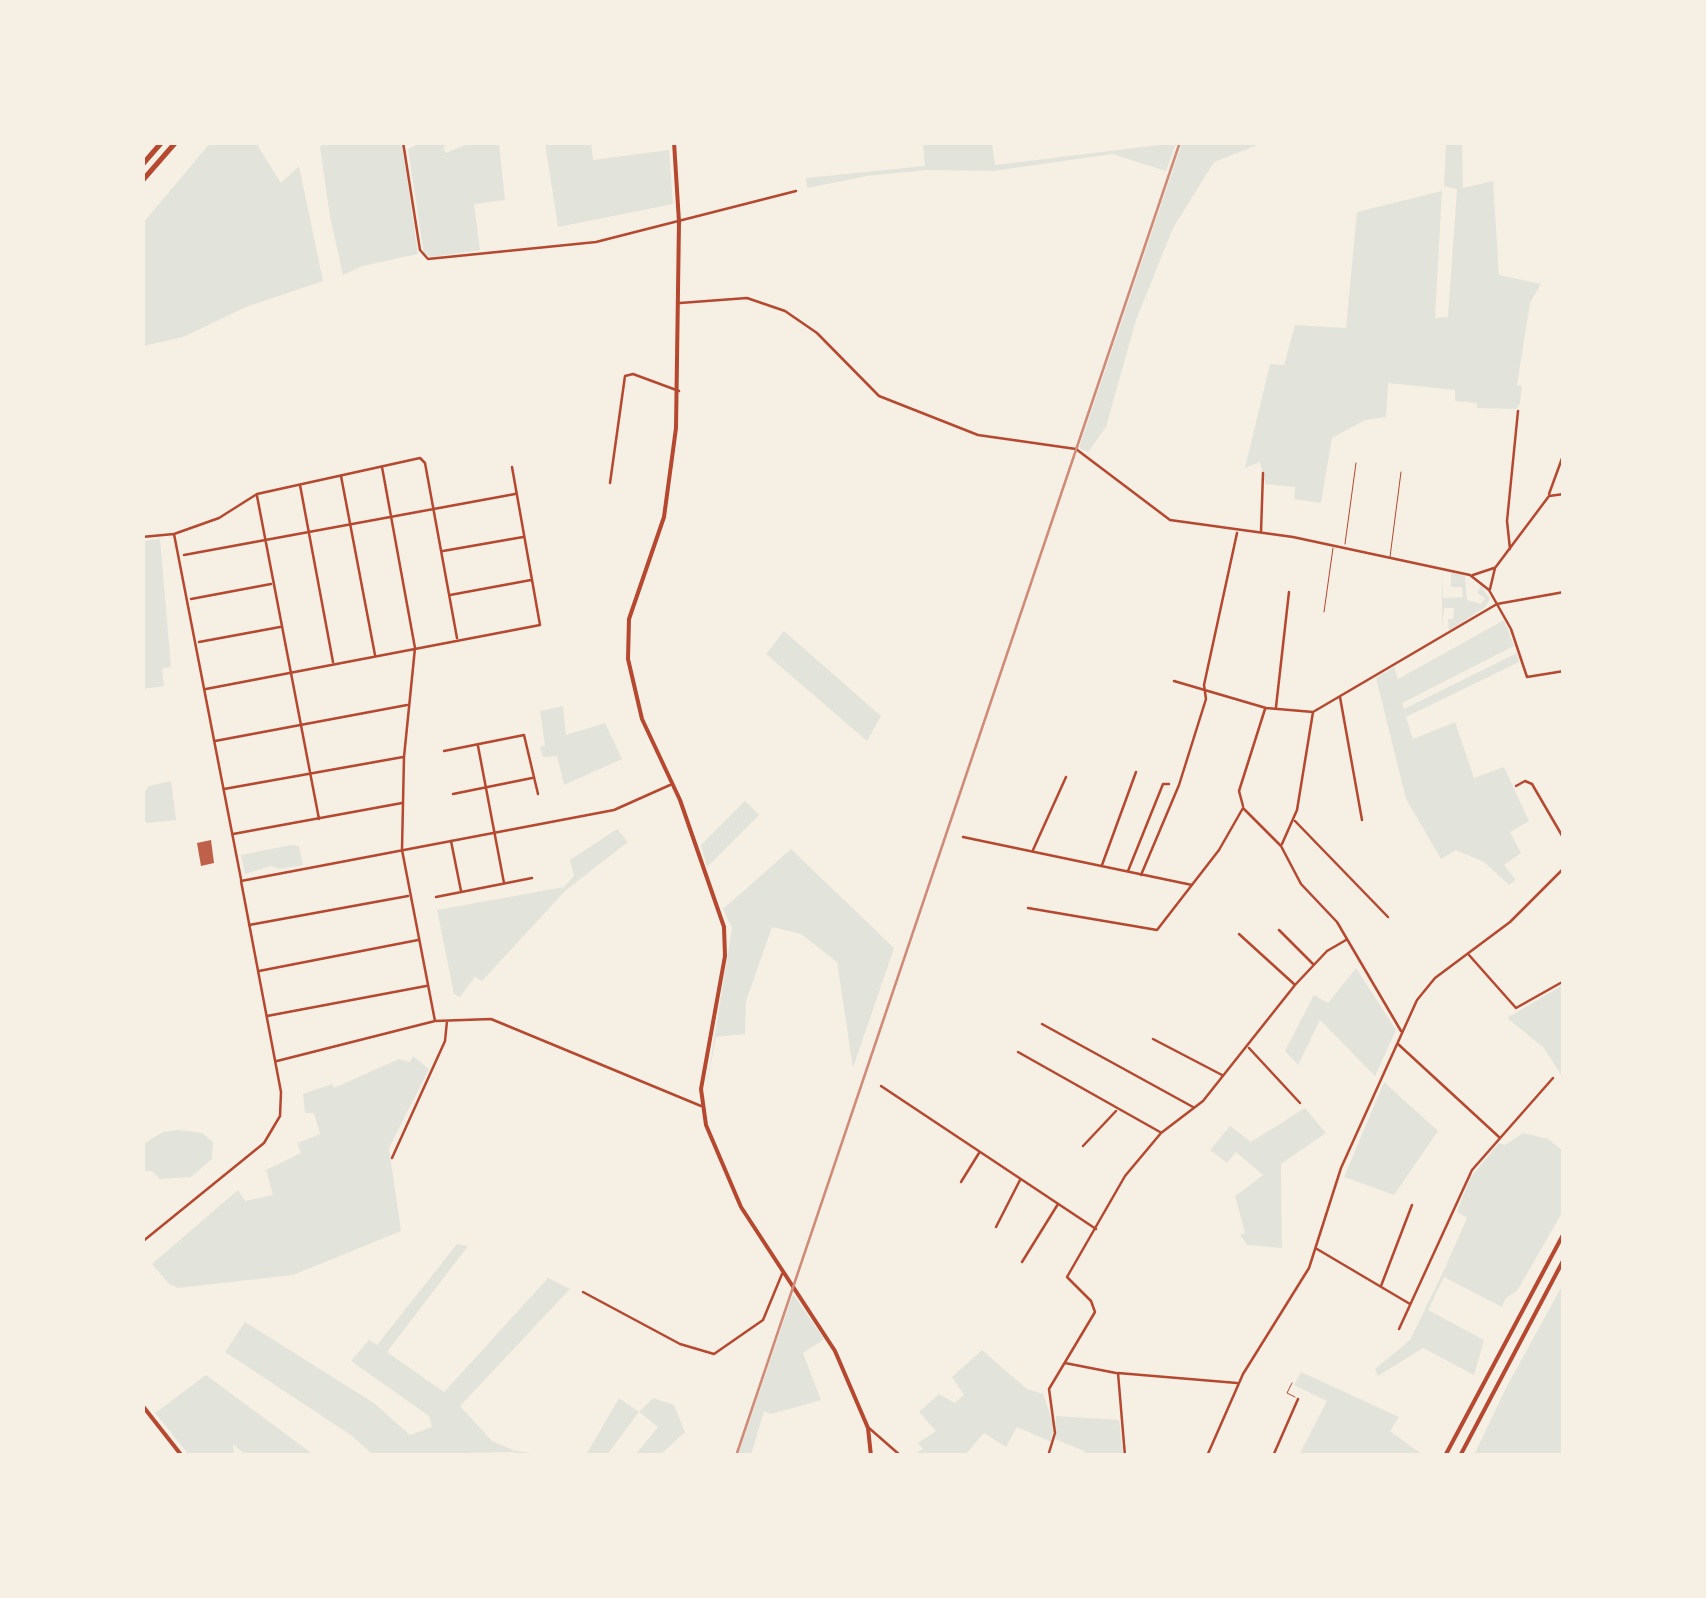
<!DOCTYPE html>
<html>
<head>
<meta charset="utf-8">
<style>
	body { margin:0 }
	#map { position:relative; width:1706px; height:1598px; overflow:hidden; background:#f6efe4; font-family:"Open Sans",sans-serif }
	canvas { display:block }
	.frame { position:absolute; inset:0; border:145px solid #f6efe4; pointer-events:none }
</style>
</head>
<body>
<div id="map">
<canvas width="1706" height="1598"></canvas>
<div class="frame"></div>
</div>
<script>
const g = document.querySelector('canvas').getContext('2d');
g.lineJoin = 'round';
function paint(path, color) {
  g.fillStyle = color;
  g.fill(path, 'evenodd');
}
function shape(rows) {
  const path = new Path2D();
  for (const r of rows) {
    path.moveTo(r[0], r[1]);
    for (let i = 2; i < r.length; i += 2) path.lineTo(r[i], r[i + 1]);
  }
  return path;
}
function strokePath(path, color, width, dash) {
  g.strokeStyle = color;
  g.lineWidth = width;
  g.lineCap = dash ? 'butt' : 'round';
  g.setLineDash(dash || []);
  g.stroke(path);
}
paint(shape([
	[211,142,256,143,281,183,299,166,323,281,246,307,183,337,143,346,143,223],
	[324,143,402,143,418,254,362,266,343,275,330,217,320,147],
	[420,143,449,143,443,148,446,153,470,143,499,143,505,200,474,204,480,250,431,257,424,254,408,149],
	[545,143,591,143,593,160,669,150,673,204,558,227],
	[923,143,992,143,995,165,1176,143,1166,171,1112,154,993,171,926,170,867,176,807,188,806,178,925,166],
	[1182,143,1263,143,1214,162,1173,228,1136,320,1106,427,1088,452,1079,448],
	[1446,143,1462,143,1463,188,1493,181,1499,275,1541,284,1530,303,1517,385,1522,386,1520,403,1516,409,1477,408,1477,403,1455,401,1455,390,1388,383,1386,417,1365,420,1332,438,1321,503,1294,499,1295,487,1265,484,1260,462,1245,468,1270,364,1284,365,1295,325,1346,328,1357,212,1442,191,1435,318,1448,317,1457,189,1444,186],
	[160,539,171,667,162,669,164,686,143,689,143,541],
	[1442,569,1443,598,1463,597,1462,587,1451,587,1451,572,1465,576,1467,600,1481,604,1485,598,1477,593,1481,586,1490,599,1485,607,1449,631,1448,619,1453,619,1454,608,1444,608,1442,628],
	[1504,620,1514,646,1402,703,1404,709,1517,653,1519,662,1406,717,1413,739,1455,722,1474,778,1504,767,1529,821,1510,832,1521,853,1504,865,1516,880,1509,885,1484,862,1456,850,1441,859,1406,799,1376,678,1394,667,1398,679],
	[784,631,881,716,867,741,766,654],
	[563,706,566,735,605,723,622,759,564,785,557,756,543,757,540,747,545,745,540,711],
	[171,781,176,820,147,823,143,819,143,794,149,786],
	[745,801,759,815,707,867,701,845],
	[617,829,628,842,566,890,482,981,475,977,460,997,454,994,437,910,564,887,574,876,570,860],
	[291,845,299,846,303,865,280,869,271,866,245,874,241,855],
	[791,849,894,948,853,1068,837,962,801,934,772,927,746,1001,745,1034,716,1037,705,1096,732,928,723,909],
	[1356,968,1396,1030,1375,1076,1320,1020,1298,1065,1285,1051,1314,995,1328,1003],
	[1563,985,1563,1078,1544,1048,1507,1018],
	[413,1056,429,1069,389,1148,401,1231,293,1275,178,1288,169,1284,152,1264,238,1190,245,1201,273,1195,266,1170,301,1153,297,1143,320,1134,314,1113,305,1113,303,1094,332,1084,334,1088,399,1059,410,1062],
	[1384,1082,1438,1131,1394,1195,1344,1177],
	[1305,1108,1326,1133,1281,1164,1282,1248,1247,1245,1240,1235,1245,1233,1235,1196,1263,1175,1236,1152,1227,1163,1210,1150,1230,1126,1251,1142],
	[178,1130,202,1133,213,1142,212,1159,191,1177,160,1179,152,1171,143,1171,143,1144,163,1132],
	[1523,1133,1548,1139,1563,1151,1563,1211,1517,1291,1506,1298,1502,1307,1444,1277,1428,1310,1484,1340,1474,1375,1423,1348,1378,1376,1375,1369,1410,1340,1444,1270,1467,1218,1457,1212,1470,1178,1499,1143,1505,1145],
	[457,1244,468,1246,387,1352,444,1392,548,1278,570,1289,460,1406,492,1441,515,1451,549,1455,515,1455,514,1452,368,1455,370,1452,351,1435,225,1352,245,1322,374,1403,410,1435,432,1427,429,1416,351,1361,369,1340,377,1345],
	[1563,1284,1563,1455,1474,1455,1506,1388],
	[793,1294,824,1339,803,1353,821,1400,771,1414,764,1411,751,1455,738,1455],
	[982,1350,1027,1389,1043,1394,1054,1425,1051,1442,1017,1427,1006,1447,984,1433,965,1455,911,1456,923,1449,918,1443,936,1431,919,1412,939,1394,955,1403,964,1395,952,1377],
	[1301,1372,1399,1417,1390,1431,1423,1455,1299,1455,1327,1401,1294,1385],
	[206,1375,314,1455,315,1455,246,1455,233,1444,234,1455,189,1455,155,1413],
	[619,1398,639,1412,653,1398,674,1405,685,1432,660,1455,635,1455,658,1427,639,1412,607,1455,586,1455],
	[1056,1416,1119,1420,1123,1455,1084,1455,1084,1451,1055,1439]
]), '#e2e4dc');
paint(shape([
	[211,840,214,863,201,866,197,843]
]), '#bf614a');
strokePath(shape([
	[1345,544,1356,463],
	[1390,557,1401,472],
	[1324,612,1333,548],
	[1292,1383,1287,1393,1295,1397]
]), '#b5482f', 1);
strokePath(shape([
	[403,142,420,250,428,259,596,242,796,191],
	[680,303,747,298,785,311,817,333,879,396,978,435,1076,449,1170,520,1293,537,1470,575,1489,590,1511,629,1527,677,1564,671],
	[382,467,415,648,404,757,402,850,435,1021],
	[341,476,375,655],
	[610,483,625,376,633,374,679,391],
	[300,485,333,662],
	[1549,494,1564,453],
	[257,496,319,819],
	[1261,532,1263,473],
	[174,534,241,879],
	[142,537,174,534,219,518,257,494,420,458,425,463,457,638],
	[1510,549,1507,521,1518,411],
	[443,551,523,537],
	[184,555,515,494],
	[1473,575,1494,568],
	[1490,589,1495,568,1549,496,1564,494],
	[450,595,531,580],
	[191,599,271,584],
	[199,642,280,627],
	[1174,681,1266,708,1313,712,1497,604,1564,592],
	[206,689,540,625,512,467],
	[1340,697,1362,820],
	[1276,707,1289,592],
	[215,741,407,705],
	[478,746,504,883],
	[444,751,524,735,538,794],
	[1516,786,1525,781,1532,784,1564,839],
	[224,789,403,757],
	[453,794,532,778],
	[1243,806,1239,791,1265,709],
	[1295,821,1388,917],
	[233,834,402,803],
	[963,837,1192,885],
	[451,841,461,891],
	[1282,844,1297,810,1313,712],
	[1033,850,1066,777],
	[1102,865,1136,772],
	[1128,871,1163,784,1169,784],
	[1141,875,1179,785,1206,699,1204,685,1237,533],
	[436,897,532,878],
	[1028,908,1157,930,1219,850,1243,808,1281,846,1301,884,1337,922,1401,1031],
	[249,925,408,896],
	[1279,930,1313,964],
	[1239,934,1294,984],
	[1469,955,1516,1008,1564,981],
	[259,971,418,940],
	[267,1016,426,986],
	[1042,1024,1193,1107],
	[1153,1039,1222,1075],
	[1398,1044,1499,1137],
	[1249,1048,1300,1103],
	[1018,1052,1160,1132],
	[277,1061,435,1021,491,1019,701,1106],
	[881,1086,1096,1229],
	[1083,1146,1116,1111],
	[392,1158,445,1041,447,1021],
	[961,1182,979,1153],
	[996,1227,1020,1180],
	[1317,1249,1410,1304],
	[1022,1262,1058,1204],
	[1381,1286,1412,1205],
	[583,1292,680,1344,714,1354,763,1320,782,1274],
	[1399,1329,1472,1170,1553,1078],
	[1065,1363,1116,1373],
	[869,1428,901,1456],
	[1048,1456,1055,1433,1049,1389,1095,1312,1091,1301,1067,1277,1125,1176,1161,1133,1203,1101,1295,985,1327,951,1346,940],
	[1125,1456,1118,1373,1237,1383],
	[1273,1456,1298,1399]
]), '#b5482f', 2.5);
strokePath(shape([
	[142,1242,264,1143,280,1116,281,1092,241,881,614,810,670,785],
	[1207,1456,1243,1374,1309,1268,1341,1168,1417,1000,1435,978,1510,922,1564,868]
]), '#b5482f', 2.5);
strokePath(shape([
	[674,142,679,222,676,428,664,517,629,619,628,659,642,719,680,800,724,927,725,956,701,1089,706,1125,741,1207,835,1351,868,1428,871,1456],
	[142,1405,182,1456],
	[1445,1456,1564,1233],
	[1460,1456,1564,1259]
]), '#b5482f', 4);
strokePath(shape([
	[142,165,162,142],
	[142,181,176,142]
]), '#b5482f', 5);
strokePath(shape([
	[736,1456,1180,142]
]), '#cf8b77', 2.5);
</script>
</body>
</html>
